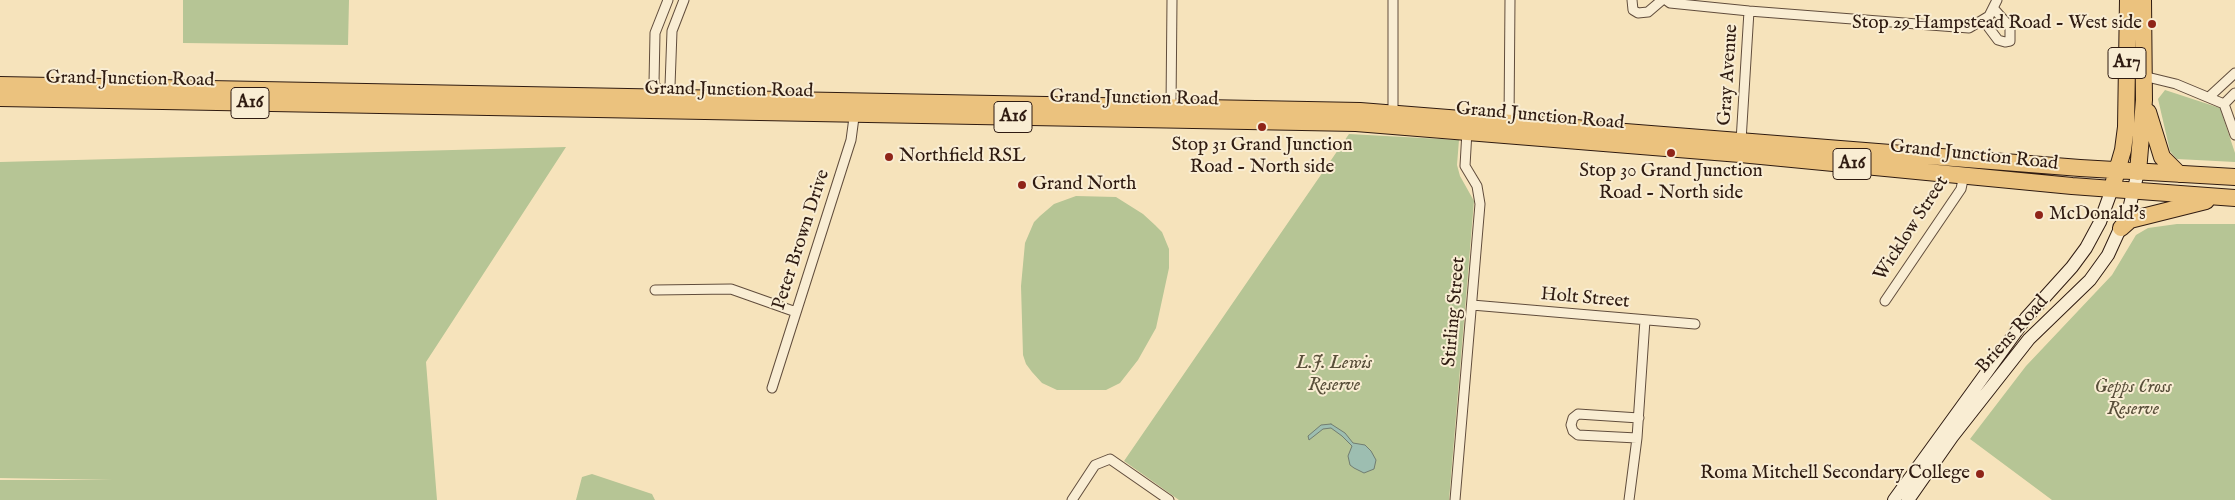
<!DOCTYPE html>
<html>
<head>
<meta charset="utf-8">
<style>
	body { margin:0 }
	canvas { display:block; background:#f6e3bb }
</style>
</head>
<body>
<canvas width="2235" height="500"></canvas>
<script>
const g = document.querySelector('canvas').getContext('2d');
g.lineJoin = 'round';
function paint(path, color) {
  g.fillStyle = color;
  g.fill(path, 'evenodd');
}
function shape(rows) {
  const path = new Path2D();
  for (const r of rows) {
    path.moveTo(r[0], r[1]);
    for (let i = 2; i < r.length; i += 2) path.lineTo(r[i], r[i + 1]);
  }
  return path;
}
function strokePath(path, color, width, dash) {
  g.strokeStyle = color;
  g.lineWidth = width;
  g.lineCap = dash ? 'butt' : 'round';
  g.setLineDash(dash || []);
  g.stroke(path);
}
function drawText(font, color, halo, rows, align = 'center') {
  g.font = font + ' "IM FELL English",serif';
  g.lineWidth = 4;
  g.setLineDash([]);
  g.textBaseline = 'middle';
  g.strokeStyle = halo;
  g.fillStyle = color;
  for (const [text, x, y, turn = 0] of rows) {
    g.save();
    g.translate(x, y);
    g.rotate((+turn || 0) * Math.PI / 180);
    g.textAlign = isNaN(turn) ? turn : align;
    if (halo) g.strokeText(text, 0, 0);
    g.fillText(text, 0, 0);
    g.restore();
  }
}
paint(shape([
	[183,0,349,0,348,45,183,43],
	[2165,90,2220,108,2235,153,2235,162,2177,159,2174,156,2170,151,2158,99],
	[1349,134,1459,140,1457,165,1460,176,1474,201,1449,500,1179,500,1124,461],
	[566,147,426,362,437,500,0,500,0,480,113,480,0,478,0,162],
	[1076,196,1116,197,1143,214,1155,225,1162,232,1169,249,1169,268,1156,328,1138,360,1120,383,1106,390,1057,390,1042,383,1032,372,1026,364,1023,355,1021,286,1025,243,1034,222,1040,216,1054,204],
	[2177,224,2235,224,2235,500,2052,500,1970,439,2026,366,2112,275,2136,235,2148,228],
	[592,474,652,494,655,500,576,500,582,477]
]), '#b6c595');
const water = shape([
	[1331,424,1345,433,1353,443,1365,445,1371,451,1376,460,1374,469,1364,473,1354,468,1350,465,1348,456,1352,446,1342,436,1331,428,1323,429,1309,440,1308,436,1321,425,1331,424]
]);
paint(water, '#9dbeb1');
strokePath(water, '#717d71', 1);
const street = shape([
	[668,0,655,33,654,83,662,98,670,86,672,31,684,0],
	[1393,0,1393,113],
	[1632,0,1633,10,1638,13,1648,12,1662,0],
	[1666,0,1670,3,1749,11,1969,28,1989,16,1997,0],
	[1983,20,1998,40,2005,42,2010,41,2010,27,1994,9],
	[2143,76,2176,84,2224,104,2235,135],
	[2209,97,2235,73],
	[2224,104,2235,93],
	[1171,107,1172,0],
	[1509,122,1510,0],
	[1741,141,1749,11],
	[655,290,731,289,796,312],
	[1885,301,1961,189,1964,175],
	[1472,305,1695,324],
	[772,388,851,140,855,110],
	[1637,438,1578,435,1573,431,1571,425,1573,418,1578,414,1639,418],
	[1072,500,1095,465,1110,459,1169,500],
	[1455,500,1480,204,1477,186,1465,166,1467,131],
	[1629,500,1637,438,1645,320]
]);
const secondary = shape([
	[1894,500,2026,318,2072,267,2086,248,2100,222,2112,189],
	[1908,500,1952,437,2029,339,2090,280,2108,255,2129,209,2138,172]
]);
const highway = shape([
	[0,85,1360,111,2080,168,2235,177],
	[0,98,1356,123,1740,154,2072,186,2235,198],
	[2148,112,2162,157,2179,174],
	[2138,172,2144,100,2143,0],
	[2114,181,2123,150,2126,127,2128,0],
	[2121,228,2130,220,2206,201]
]);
strokePath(street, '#614d3c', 11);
strokePath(secondary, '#2f1b11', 14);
strokePath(highway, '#2f1b11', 18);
strokePath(street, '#f9edd3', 9);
strokePath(secondary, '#f9edd3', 12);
strokePath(highway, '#ebc27e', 16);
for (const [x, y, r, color] of [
	[2152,24,5,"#8f2418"],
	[1262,127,5,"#8f2418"],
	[1671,153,5,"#8f2418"],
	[889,157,5,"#8f2418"],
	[1022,185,5,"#8f2418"],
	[2039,215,5,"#8f2418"],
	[1980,474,5,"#8f2418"]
]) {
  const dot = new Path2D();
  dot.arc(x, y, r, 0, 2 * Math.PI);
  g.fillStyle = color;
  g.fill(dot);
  strokePath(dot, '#f9edd3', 2);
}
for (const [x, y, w] of [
	[2127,63,38],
	[250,103,38],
	[1013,117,38],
	[1852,164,38]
]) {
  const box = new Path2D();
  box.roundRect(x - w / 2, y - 15.5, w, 31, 4);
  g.fillStyle = '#f9edd3';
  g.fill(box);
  strokePath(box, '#2f1b11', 1);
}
drawText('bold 18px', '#2f1b11', null, [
	["A17",2127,63],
	["A16",250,103],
	["A16",1013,117],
	["A16",1852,164]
]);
drawText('19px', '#2f1b11', '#f9edd3', [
	["Stop 29 Hampstead Road - West side",2142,24,"right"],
	["Stop 31 Grand Junction",1262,146,"center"],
	["Road - North side",1262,168,"center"],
	["Northfield RSL",899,157],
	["Stop 30 Grand Junction",1671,172,"center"],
	["Road - North side",1671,194,"center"],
	["Grand North",1032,185],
	["McDonald's",2049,215],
	["Roma Mitchell Secondary College",1970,474,"right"]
], 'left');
drawText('19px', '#2f1b11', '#f9edd3', [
	["Gray Avenue",1729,75,-86],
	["Grand Junction Road",130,80,1],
	["Grand Junction Road",729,91,1],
	["Grand Junction Road",1134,99,1],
	["Grand Junction Road",1540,117,5],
	["Grand Junction Road",1974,156,6],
	["Wicklow Street",1912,229,-57],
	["Peter Brown Drive",802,240,-72],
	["Holt Street",1585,299,5],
	["Stirling Street",1455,312,-85],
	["Briens Road",2013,335,-48]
]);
drawText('italic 19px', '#584e39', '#f9edd3', [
	["L.J. Lewis",1334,364],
	["Reserve",1334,386],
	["Gepps Cross",2133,388],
	["Reserve",2133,410]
]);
</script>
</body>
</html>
